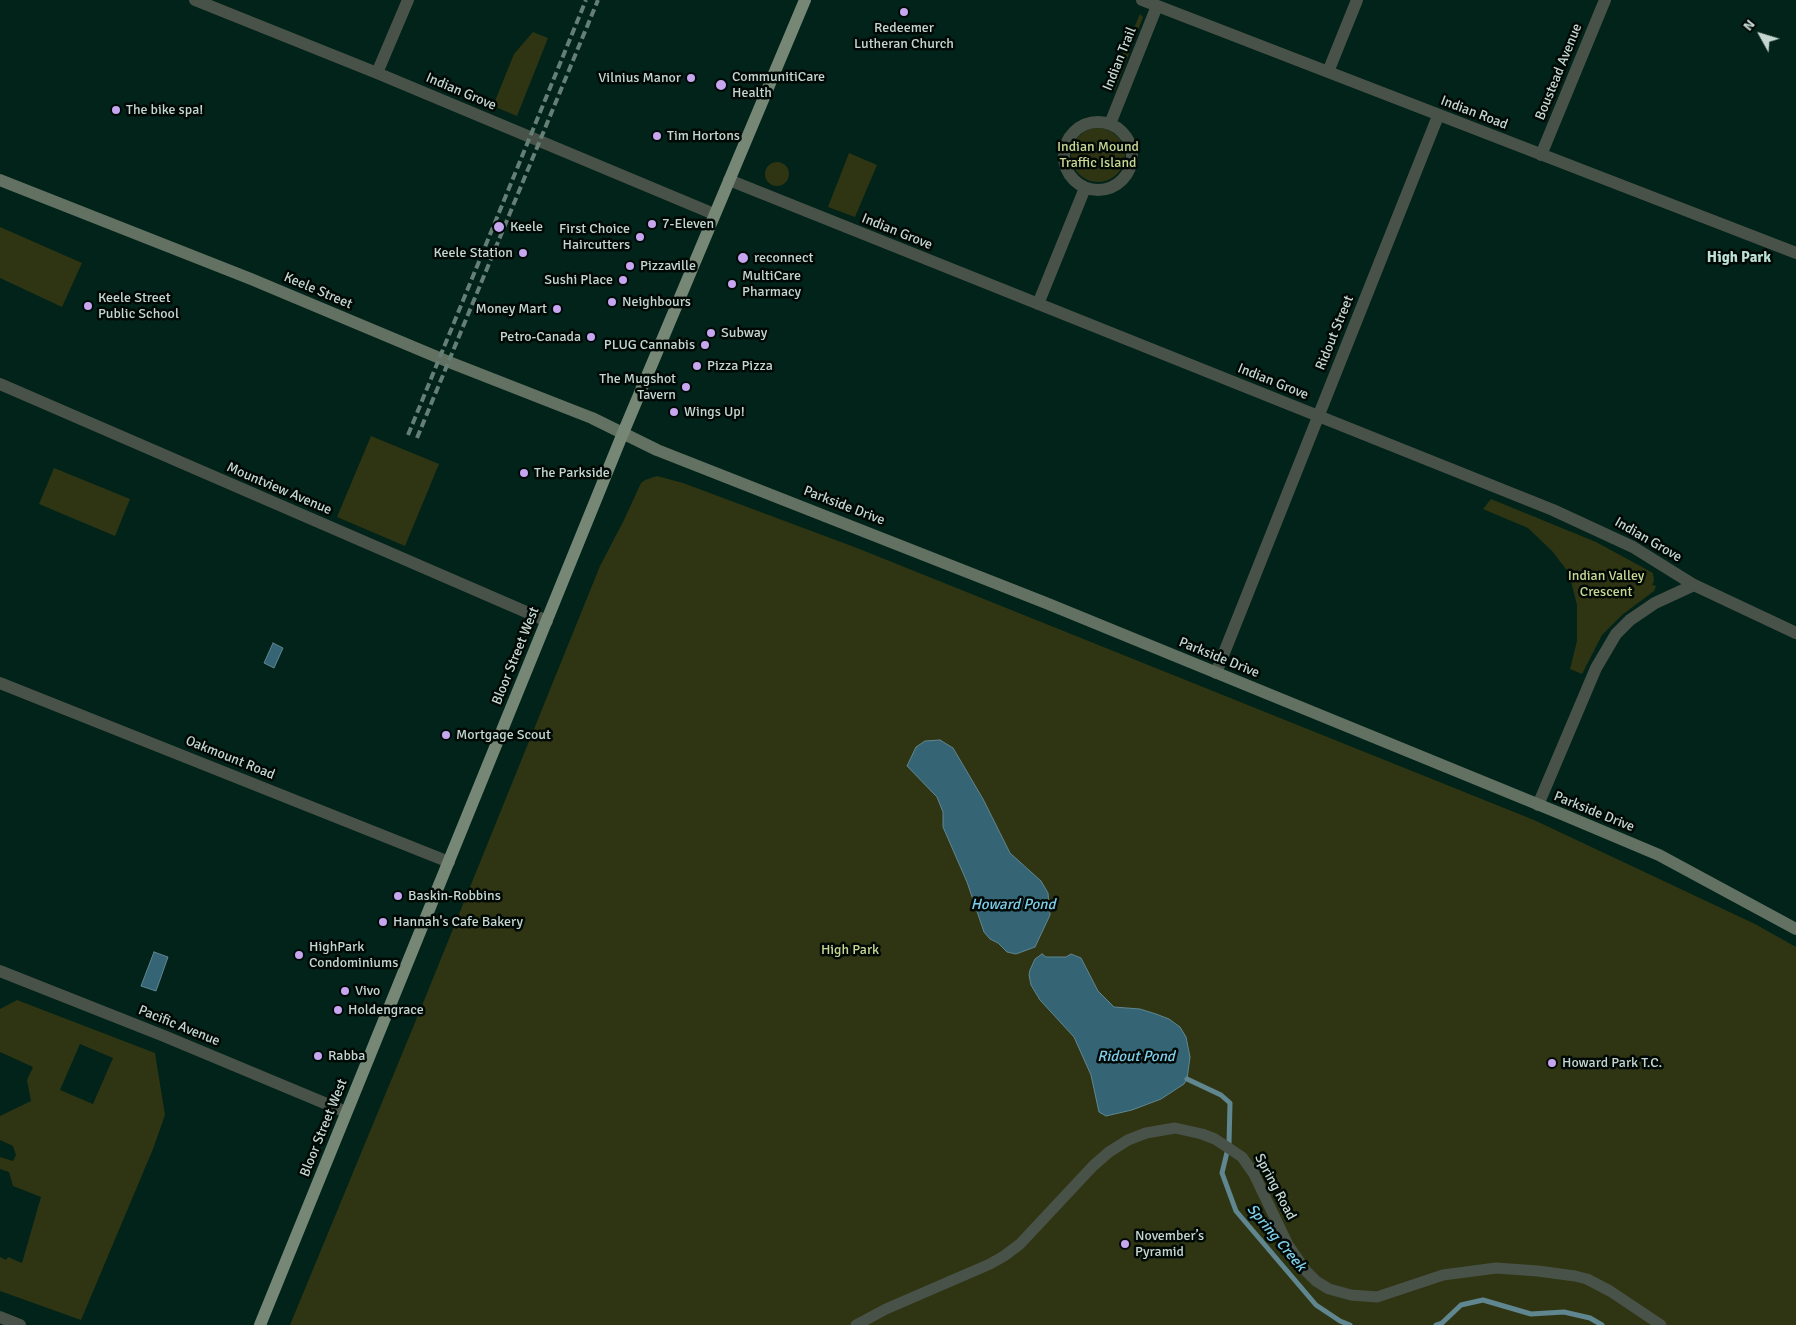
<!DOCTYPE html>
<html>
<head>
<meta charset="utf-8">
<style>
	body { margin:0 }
	#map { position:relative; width:1796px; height:1325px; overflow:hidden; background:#012319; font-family:Signika,sans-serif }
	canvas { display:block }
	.north { position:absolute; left:1736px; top:10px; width:50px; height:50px; -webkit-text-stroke:4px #010906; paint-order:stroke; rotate:309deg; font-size:14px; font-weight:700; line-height:20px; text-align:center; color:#c4d6cf }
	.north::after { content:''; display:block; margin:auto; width:18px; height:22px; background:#c4d6cf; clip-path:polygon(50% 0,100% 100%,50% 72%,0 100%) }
</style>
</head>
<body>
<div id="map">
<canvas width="1796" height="1325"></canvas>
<div class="north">N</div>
</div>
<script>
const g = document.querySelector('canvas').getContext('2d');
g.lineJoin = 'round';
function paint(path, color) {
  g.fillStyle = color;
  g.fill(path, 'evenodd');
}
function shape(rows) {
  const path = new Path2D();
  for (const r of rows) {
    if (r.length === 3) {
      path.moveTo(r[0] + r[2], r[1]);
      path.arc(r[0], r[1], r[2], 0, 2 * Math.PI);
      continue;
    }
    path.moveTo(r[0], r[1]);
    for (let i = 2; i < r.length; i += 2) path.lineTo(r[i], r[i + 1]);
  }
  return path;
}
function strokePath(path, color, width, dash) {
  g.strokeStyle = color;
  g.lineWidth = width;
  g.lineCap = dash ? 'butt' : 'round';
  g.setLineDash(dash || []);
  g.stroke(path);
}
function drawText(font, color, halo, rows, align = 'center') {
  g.font = font + ' Signika,sans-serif';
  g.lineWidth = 5;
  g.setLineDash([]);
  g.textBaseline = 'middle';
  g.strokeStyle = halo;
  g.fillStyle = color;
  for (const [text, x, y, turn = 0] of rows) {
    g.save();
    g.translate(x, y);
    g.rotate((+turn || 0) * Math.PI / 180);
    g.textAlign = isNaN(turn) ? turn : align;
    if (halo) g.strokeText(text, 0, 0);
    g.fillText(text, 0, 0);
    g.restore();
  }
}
paint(shape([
	[1140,14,1143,17,1115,90,1111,88,1112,80],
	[533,32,548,38,517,116,493,106,514,54],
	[1098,155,27],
	[849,153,877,165,855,217,828,207],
	[777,174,12],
	[0,227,82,263,62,307,0,278],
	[371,436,439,464,405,546,337,517],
	[54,468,130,499,115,536,39,504],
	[657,476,683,483,857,548,1534,820,1755,924,1796,947,1796,1325,290,1325,421,1008,600,566,624,520,641,483,645,480],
	[1491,499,1596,542,1653,573,1654,581,1652,585,1656,586,1654,591,1622,615,1602,635,1582,674,1570,669,1577,641,1577,605,1569,573,1552,551,1528,528,1483,509],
	[17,1000,155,1053,165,1115,153,1149,81,1320,0,1291,0,1257,6,1260,8,1257,22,1263,41,1197,13,1186,9,1172,0,1169,0,1157,13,1161,16,1155,13,1146,0,1140,0,1116,31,1101,27,1080,33,1067,0,1052,0,1009],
	[80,1044,113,1058,93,1104,60,1090]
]), '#2f3513');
const water = shape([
	[273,643,283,648,274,668,264,663,273,643],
	[940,740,953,748,983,799,1010,853,1041,881,1048,893,1050,915,1035,947,1016,954,1007,952,998,943,990,939,984,932,967,882,943,827,943,812,937,797,907,766,916,747,925,741,940,740],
	[154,952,168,957,156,991,141,986,154,952],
	[1042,954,1046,957,1066,957,1071,954,1081,958,1098,991,1114,1007,1140,1009,1156,1014,1169,1019,1180,1027,1186,1037,1190,1057,1187,1079,1184,1084,1161,1099,1132,1110,1106,1116,1099,1112,1091,1075,1074,1037,1040,1000,1031,985,1029,975,1030,970,1035,959,1042,954]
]);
paint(water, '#356475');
strokePath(water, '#608690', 1);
strokePath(shape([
	[1187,1079,1221,1095,1230,1103,1229,1144,1222,1173,1236,1211,1316,1305,1340,1321,1350,1325],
	[1436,1325,1442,1323,1461,1305,1483,1300,1531,1314,1564,1312,1590,1318,1602,1325]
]), '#608690', 5);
strokePath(shape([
	[856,1325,886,1309,990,1264,1004,1256,1020,1244,1093,1166,1109,1152,1128,1140,1146,1133,1175,1128,1202,1134,1215,1139,1242,1157,1254,1174,1288,1245,1306,1271,1316,1281,1329,1289,1351,1295,1377,1297,1443,1275,1496,1268,1538,1271,1575,1276,1587,1279,1610,1291,1661,1325]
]), '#495249', 11);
strokePath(shape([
	[195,0,377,73,714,214],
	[1142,0,1796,253],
	[1328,72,1357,0],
	[377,73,408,0],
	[1098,156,34],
	[1110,124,1157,6],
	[1541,155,1605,0],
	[729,180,1553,510,1633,547,1694,585,1796,633],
	[1038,304,1085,188],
	[0,384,547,621],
	[1216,673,1438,116],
	[0,683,449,862],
	[1538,805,1596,668,1616,634,1630,620,1655,603,1694,585],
	[0,971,164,1036,346,1112]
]), '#495249', 12);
strokePath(shape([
	[0,1317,20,1325]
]), '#495249', 12);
strokePath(shape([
	[0,180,251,279,449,362,592,418,657,450,1046,603,1564,815,1659,855,1796,929]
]), '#627162', 12);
strokePath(shape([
	[260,1325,623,433,805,0]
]), '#768875', 12);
strokePath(shape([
	[408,435,586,0],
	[417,438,598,0]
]), '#657f76', 4, [8, 4]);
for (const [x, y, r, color] of [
	[904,12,5,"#c7a6f0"],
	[691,78,5,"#c7a6f0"],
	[721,85,6,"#c7a6f0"],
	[116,110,5,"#c7a6f0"],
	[657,136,5,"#c7a6f0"],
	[652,224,5,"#c7a6f0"],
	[499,227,6,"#c7a6f0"],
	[640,237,5,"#c7a6f0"],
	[523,253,5,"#c7a6f0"],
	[743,258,6,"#c7a6f0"],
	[630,266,5,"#c7a6f0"],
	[623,280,5,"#c7a6f0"],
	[732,284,5,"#c7a6f0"],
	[612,302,5,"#c7a6f0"],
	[88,306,5,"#c7a6f0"],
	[557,309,5,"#c7a6f0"],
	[711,333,5,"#c7a6f0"],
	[591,337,5,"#c7a6f0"],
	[705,345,5,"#c7a6f0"],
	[697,366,5,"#c7a6f0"],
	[686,387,5,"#c7a6f0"],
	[674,412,5,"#c7a6f0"],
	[524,473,5,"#c7a6f0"],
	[446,735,5,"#c7a6f0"],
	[398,896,5,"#c7a6f0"],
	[383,922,5,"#c7a6f0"],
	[299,955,5,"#c7a6f0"],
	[345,991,5,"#c7a6f0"],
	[338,1010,5,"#c7a6f0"],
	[318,1056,5,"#c7a6f0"],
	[1552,1063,5,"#c7a6f0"],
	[1125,1244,5,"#c7a6f0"]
]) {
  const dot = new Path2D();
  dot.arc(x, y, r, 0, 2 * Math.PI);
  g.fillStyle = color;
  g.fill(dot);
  strokePath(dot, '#010906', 2);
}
drawText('14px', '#c4d6cf', '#010906', [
	["Redeemer",904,28,"center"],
	["Lutheran Church",904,44,"center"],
	["CommunitiCare",732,77],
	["Health",732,93],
	["Vilnius Manor",681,78,"right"],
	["The bike spa!",126,110],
	["Tim Hortons",667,136],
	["7-Eleven",662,224],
	["Keele",510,227],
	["First Choice",630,229,"right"],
	["Haircutters",630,245,"right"],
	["Keele Station",513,253,"right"],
	["reconnect",754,258],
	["Pizzaville",640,266],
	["MultiCare",742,276],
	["Pharmacy",742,292],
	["Sushi Place",613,280,"right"],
	["Keele Street",98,298],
	["Public School",98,314],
	["Neighbours",622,302],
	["Money Mart",547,309,"right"],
	["Subway",721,333],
	["Petro-Canada",581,337,"right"],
	["PLUG Cannabis",695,345,"right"],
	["Pizza Pizza",707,366],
	["The Mugshot",676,379,"right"],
	["Tavern",676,395,"right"],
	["Wings Up!",684,412],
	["The Parkside",534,473],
	["Mortgage Scout",456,735],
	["Baskin-Robbins",408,896],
	["Hannah's Cafe Bakery",393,922],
	["HighPark",309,947],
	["Condominiums",309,963],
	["Vivo",355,991],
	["Holdengrace",348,1010],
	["Rabba",328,1056],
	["Howard Park T.C.",1562,1063],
	["November’s",1135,1236],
	["Pyramid",1135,1252]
], 'left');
drawText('14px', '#c4d6cf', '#010906', [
	["Indian Trail",1120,59,-68],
	["Boustead Avenue",1559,72,-68],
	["Indian Grove",461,92,23],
	["Indian Road",1474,113,21],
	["Indian Grove",897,232,22],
	["Keele Street",318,291,23],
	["Ridout Street",1335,333,-68],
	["Indian Grove",1273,382,22],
	["Mountview Avenue",279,489,23],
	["Parkside Drive",844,506,21],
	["Indian Grove",1648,540,30],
	["Bloor Street West",516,656,-68],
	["Parkside Drive",1219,658,22],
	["Oakmount Road",230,758,22],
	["Parkside Drive",1594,812,22],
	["Pacific Avenue",179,1026,22],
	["Bloor Street West",324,1128,-68],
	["Spring Road",1275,1187,62]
]);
drawText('14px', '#cad794', '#010906', [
	["Indian Mound",1098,147],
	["Traffic Island",1098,163],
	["Indian Valley",1606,576],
	["Crescent",1606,592],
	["High Park",850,950]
]);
drawText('bold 15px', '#bde1d4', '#010906', [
	["High Park",1739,258]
]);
drawText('italic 15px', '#7fceeb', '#010906', [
	["Howard Pond",1013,905],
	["Ridout Pond",1136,1057],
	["Spring Creek",1276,1238,50]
]);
</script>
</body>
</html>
